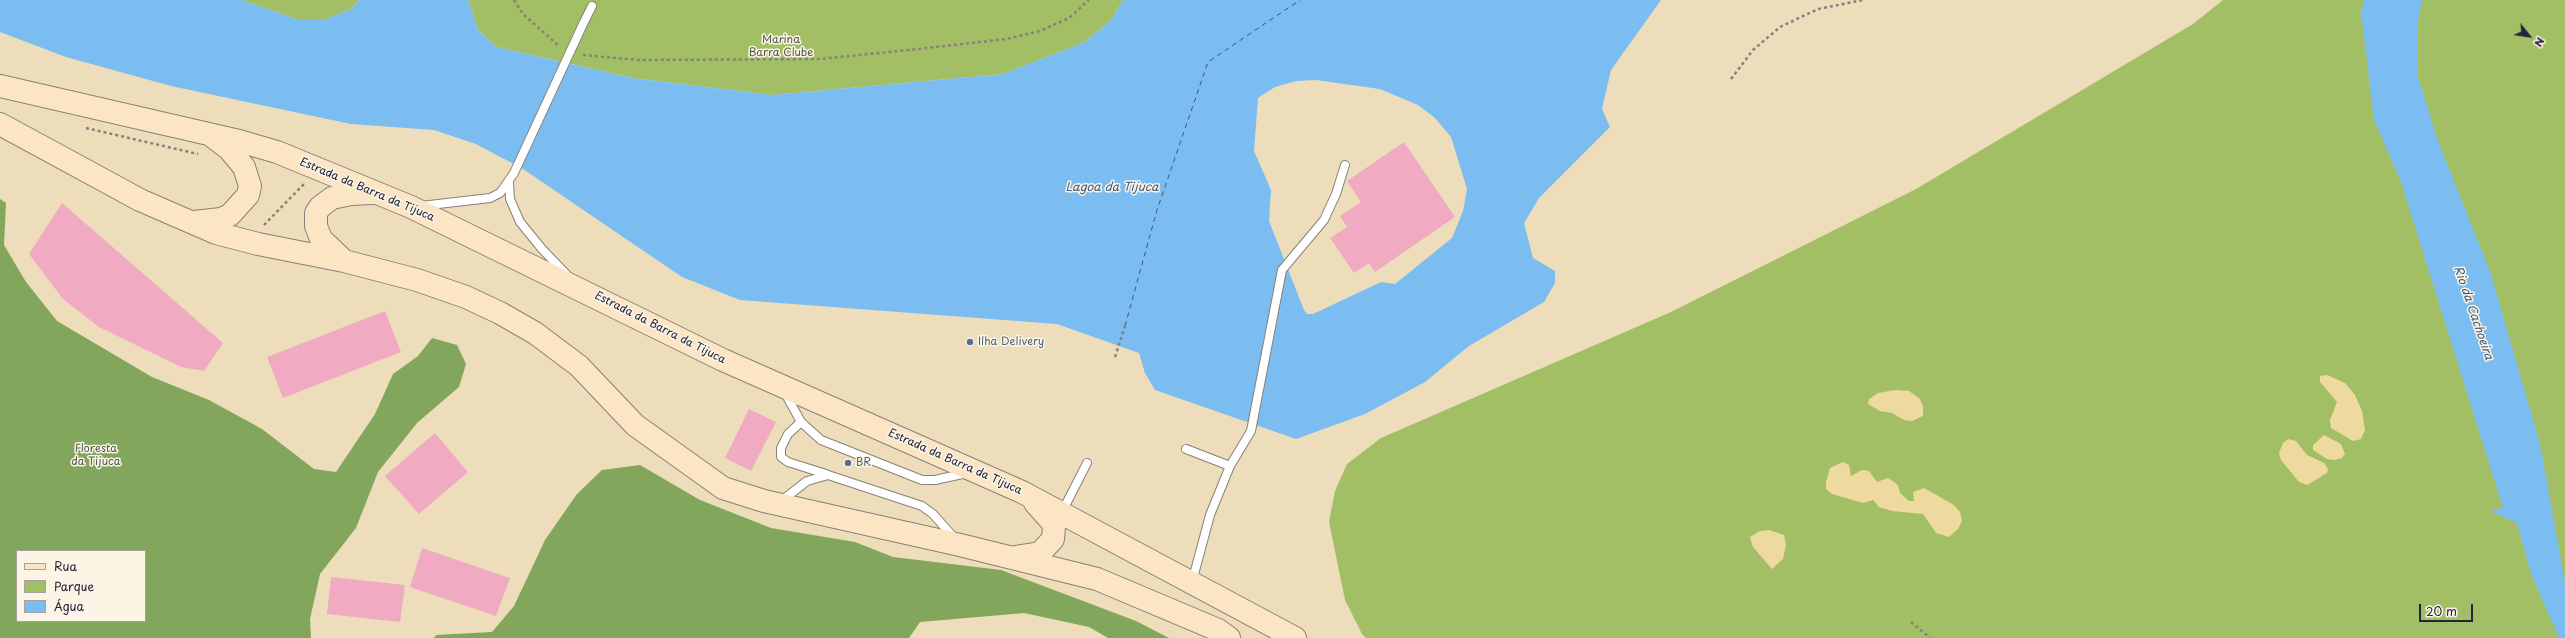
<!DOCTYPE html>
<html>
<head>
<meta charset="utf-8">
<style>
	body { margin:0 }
	#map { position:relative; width:2565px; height:638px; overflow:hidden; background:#edddba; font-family:"Playpen Sans",sans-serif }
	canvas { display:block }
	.legend { position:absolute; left:16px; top:550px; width:130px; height:72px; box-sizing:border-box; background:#fcf5e5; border:1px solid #a5a1a1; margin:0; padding:5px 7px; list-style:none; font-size:12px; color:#22223b }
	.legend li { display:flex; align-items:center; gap:8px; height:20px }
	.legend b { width:20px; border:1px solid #a5a1a1 }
	.north { position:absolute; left:2509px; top:16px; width:40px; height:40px; -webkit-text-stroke:3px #fcf5e5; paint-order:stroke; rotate:120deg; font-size:11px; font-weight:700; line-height:16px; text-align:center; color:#22223b }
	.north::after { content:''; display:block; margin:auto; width:14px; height:18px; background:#22223b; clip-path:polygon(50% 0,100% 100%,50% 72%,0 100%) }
	.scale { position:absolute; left:2419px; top:604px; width:54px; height:18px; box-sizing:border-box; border:2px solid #22223b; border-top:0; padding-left:5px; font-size:12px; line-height:14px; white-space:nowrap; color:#22223b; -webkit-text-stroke:3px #fcf5e5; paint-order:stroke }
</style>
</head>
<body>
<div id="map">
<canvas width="2565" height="638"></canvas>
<ul class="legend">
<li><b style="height:5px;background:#fce5c4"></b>Rua</li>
<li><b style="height:11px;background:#a3bf66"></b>Parque</li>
<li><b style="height:11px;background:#7bbdf0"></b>Água</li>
</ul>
<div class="north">N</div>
<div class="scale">20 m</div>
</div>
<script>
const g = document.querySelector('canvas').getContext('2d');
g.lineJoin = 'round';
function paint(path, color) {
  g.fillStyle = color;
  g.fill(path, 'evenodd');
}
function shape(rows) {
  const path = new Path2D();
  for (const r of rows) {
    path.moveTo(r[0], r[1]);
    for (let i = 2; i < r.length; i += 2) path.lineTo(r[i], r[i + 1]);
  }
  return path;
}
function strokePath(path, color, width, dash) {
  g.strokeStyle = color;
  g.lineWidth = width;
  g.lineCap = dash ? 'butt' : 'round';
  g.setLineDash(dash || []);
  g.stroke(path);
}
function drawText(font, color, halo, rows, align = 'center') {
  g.font = font + ' "Playpen Sans",sans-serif';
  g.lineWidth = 3;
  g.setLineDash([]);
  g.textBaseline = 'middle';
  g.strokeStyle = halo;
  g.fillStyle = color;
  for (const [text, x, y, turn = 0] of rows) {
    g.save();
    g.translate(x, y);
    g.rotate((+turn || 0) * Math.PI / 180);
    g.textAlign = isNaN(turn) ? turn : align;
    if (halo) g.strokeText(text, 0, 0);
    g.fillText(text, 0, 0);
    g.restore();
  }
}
paint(shape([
	[242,0,359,0,351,9,324,20,299,20],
	[468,0,1123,0,1111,20,1085,42,1003,74,772,95,633,78,496,47,478,30],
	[2223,0,2565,0,2565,638,1366,638,1362,634,1345,600,1329,522,1335,491,1347,464,1381,438,1671,312,1916,189,2193,24]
]), '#a3bf66');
paint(shape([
	[0,199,6,203,4,245,26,282,57,321,152,377,209,400,262,429,314,469,336,472,375,414,393,374,418,356,432,338,457,345,466,364,459,387,417,423,378,472,356,528,320,574,310,619,311,638,0,638],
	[17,551,145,551,145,621,17,621],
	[640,465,700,500,771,528,855,542,893,557,1001,570,1136,621,1169,638,1108,638,1089,627,1024,613,920,622,909,638,434,638,436,635,492,632,514,606,545,540,577,494,602,470]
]), '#82a65b');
paint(shape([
	[2327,375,2345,383,2355,395,2362,411,2365,430,2361,439,2353,441,2331,428,2330,420,2337,402,2320,382,2320,376],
	[1896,390,1909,391,1920,399,1923,406,1923,416,1912,421,1904,420,1892,413,1880,411,1868,404,1869,399,1878,393],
	[2324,435,2341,444,2345,454,2342,458,2335,460,2327,459,2313,450,2313,445],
	[2288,439,2296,441,2307,455,2324,463,2328,469,2327,473,2307,485,2299,482,2281,460,2279,453,2283,443],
	[1843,462,1849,465,1851,476,1862,470,1869,471,1877,482,1888,478,1898,485,1900,493,1909,501,1914,501,1913,492,1924,488,1954,505,1960,512,1962,521,1958,529,1949,537,1936,533,1923,514,1892,511,1879,507,1873,500,1863,503,1832,494,1826,489,1826,482,1830,468],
	[1769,530,1784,535,1786,545,1783,559,1772,569,1753,547,1750,537,1760,531]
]), '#eeda9e');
paint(shape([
	[0,0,242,0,299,20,324,20,351,9,359,0,468,0,478,30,496,47,633,78,772,95,1003,74,1085,42,1111,20,1123,0,1661,0,1611,70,1602,109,1610,127,1539,198,1524,223,1533,258,1555,271,1555,283,1544,302,1469,346,1425,382,1365,414,1296,439,1155,390,1145,373,1139,353,1057,324,740,300,682,277,523,169,476,144,434,130,351,124,171,86,66,57,0,32],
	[1316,80,1380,89,1418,105,1435,118,1451,137,1467,189,1463,211,1452,238,1395,284,1381,282,1313,314,1307,314,1304,310,1269,221,1271,190,1254,151,1258,98,1275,87,1296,81],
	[2364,0,2422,0,2418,22,2418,77,2438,141,2491,274,2540,444,2565,582,2565,638,2559,638,2531,574,2517,523,2490,511,2503,508,2401,182,2374,120,2361,12]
]), '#7bbdf0');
strokePath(shape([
	[1125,326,1157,210,1208,62,1300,0]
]), '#41587a', 1, [5, 4]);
paint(shape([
	[1404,142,1455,217,1375,272,1369,263,1354,273,1330,238,1347,227,1340,216,1361,202,1347,181],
	[62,203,223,343,204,371,181,367,99,327,63,299,29,254],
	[385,311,401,352,283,398,267,357],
	[749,409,776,422,751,471,725,458],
	[435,433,468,472,419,514,385,476],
	[422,548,510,578,496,616,410,587],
	[331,577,405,585,400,622,327,614]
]), '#f0abc3');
const lane = shape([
	[583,24,592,6],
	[509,183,510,199,520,222,542,249,567,275],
	[421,206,490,198,500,193,514,173],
	[785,393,801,422,821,440,922,480,935,480,967,473],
	[801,422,788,434,781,448,781,457,788,462,826,474],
	[1186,449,1230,466],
	[780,502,807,481,828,475,922,506,933,514,956,540],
	[1062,512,1087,463],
	[1192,582,1210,515,1230,466,1251,431,1282,270,1324,220,1336,194,1345,165]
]);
const secondary = shape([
	[0,86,239,141,277,152,411,207,723,360,1022,492,1295,638],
	[0,124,140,200,216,233,258,244,344,261,417,280,466,297,500,313,535,333,579,366,635,425,723,488,764,501,960,545,1097,579,1218,630,1229,638],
	[194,222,221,219,230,215,248,195,250,186,244,167,229,149,213,137],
	[344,261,321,239,316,226,316,213,320,207,332,198,351,194,372,193],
	[1015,557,1040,553,1053,539,1054,527,1052,522,1035,503]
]);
strokePath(lane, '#88807a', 10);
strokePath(secondary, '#88807a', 24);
strokePath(shape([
	[514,0,523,14,559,46],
	[583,55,638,60,820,59,918,49,1006,39,1040,31,1069,18,1089,0],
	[1731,79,1753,50,1780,27,1818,9,1863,0],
	[86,128,198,154],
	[264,225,304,184],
	[1115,357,1125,326],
	[1911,622,1930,638]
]), '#88807a', 2.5, [3, 3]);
strokePath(lane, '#fff', 8);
strokePath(secondary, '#fce5c4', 22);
const laneBridge = shape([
	[514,173,583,24]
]);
strokePath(laneBridge, '#88807a', 10, []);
strokePath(laneBridge, '#fff', 8);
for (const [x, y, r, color] of [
	[970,342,4,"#5c6f8a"],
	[848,463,4,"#5c6f8a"]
]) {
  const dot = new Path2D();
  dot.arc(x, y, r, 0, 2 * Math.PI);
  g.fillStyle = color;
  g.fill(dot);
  strokePath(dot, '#fcf5e5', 1.5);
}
drawText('11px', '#4f594a', '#fcf5e5', [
	["Marina",781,40],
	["Barra Clube",781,53],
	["Floresta",96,449],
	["da Tijuca",96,462]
]);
drawText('11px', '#22223b', '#fcf5e5', [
	["Estrada da Barra da Tijuca",367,190,23],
	["Estrada da Barra da Tijuca",660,328,27],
	["Estrada da Barra da Tijuca",955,462,24]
]);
drawText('11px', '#4e5e75', '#fcf5e5', [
	["Ilha Delivery",978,342],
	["BR",856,463]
], 'left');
drawText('italic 12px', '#41587a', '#fcf5e5', [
	["Lagoa da Tijuca",1112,188],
	["Rio da Cachoeira",2473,313,71]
]);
</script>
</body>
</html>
